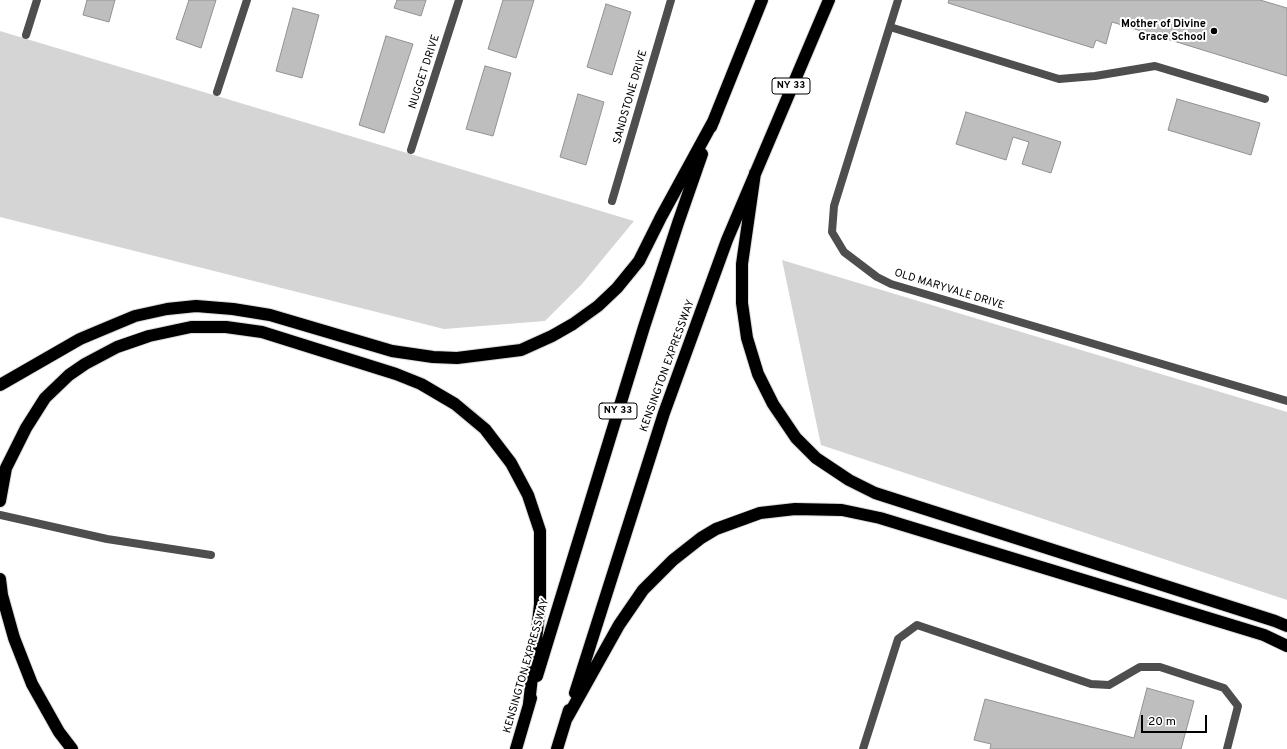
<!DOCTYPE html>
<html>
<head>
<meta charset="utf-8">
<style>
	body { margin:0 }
	#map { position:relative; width:1287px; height:749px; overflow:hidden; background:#fff; font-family:Overpass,sans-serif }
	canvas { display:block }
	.scale { position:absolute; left:1141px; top:715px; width:66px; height:18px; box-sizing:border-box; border:2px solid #000; border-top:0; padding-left:5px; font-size:12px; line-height:14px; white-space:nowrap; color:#000; -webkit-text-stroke:3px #fff; paint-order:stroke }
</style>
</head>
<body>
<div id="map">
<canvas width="1287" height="749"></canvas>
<div class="scale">20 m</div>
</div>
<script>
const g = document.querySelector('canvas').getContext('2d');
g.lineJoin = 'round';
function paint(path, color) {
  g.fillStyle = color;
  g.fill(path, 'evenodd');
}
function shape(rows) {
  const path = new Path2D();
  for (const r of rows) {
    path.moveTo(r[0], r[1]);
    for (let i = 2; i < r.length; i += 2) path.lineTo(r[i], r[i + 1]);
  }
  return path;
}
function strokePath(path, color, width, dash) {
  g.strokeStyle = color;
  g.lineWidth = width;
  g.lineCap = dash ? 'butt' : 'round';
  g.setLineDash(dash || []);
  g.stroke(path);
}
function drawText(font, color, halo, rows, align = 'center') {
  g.font = font + ' Overpass,sans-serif';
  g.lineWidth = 4;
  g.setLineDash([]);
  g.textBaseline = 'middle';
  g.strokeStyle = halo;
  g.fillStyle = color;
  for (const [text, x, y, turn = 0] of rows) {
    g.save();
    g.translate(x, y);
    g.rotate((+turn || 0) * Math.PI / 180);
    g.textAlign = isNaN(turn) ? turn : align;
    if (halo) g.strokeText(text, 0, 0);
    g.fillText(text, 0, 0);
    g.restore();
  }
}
paint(shape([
	[0,31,634,221,582,284,545,321,444,329,0,217],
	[782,260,1287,412,1287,600,821,445]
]), '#d5d5d5');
const building = shape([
	[87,0,115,0,109,22,83,15,87,0],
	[189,0,216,0,201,48,176,39,189,0],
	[397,0,426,0,421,16,394,8,397,0],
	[503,0,534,0,516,58,488,49,503,0],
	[949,0,1260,0,1287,8,1287,76,1112,22,1106,44,1096,40,1093,48,948,3,949,0],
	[606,4,631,12,612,75,587,67,606,4],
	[293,8,319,15,302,78,276,71,293,8],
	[386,36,413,44,384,133,359,125,386,36],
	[485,66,511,73,493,136,466,129,485,66],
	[578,94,604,102,586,165,560,157,578,94],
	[1177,99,1260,123,1251,155,1168,130,1177,99],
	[966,112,1061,142,1051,173,1022,164,1029,142,1013,137,1006,160,956,144,966,112],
	[1147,688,1194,701,1181,749,990,749,991,744,974,740,985,699,1134,738,1147,688]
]);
paint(building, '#bebebe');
strokePath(building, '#929292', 1);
const highway = shape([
	[711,127,762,0],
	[755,173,742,264,742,303,747,338,758,374,773,404,796,438,816,458,849,480,875,493,1275,621,1287,626],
	[0,385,80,339,111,326,135,316,167,309,196,306,233,309,270,315,392,351,433,357,457,358,521,350,552,336,573,324,598,306,617,288,639,261,661,217,714,120],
	[0,501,6,468,26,428,45,398,69,375,85,364,117,347,149,336,191,327,226,327,262,332,396,374,421,384,455,404,485,429,511,463,528,495,540,531,540,604,529,704],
	[0,579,2,595,14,638,32,684,59,732,72,749],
	[537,676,644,327,678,223,702,154],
	[575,693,664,413,727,240,829,0],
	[567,718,619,625,643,590,673,560,701,538,716,529,760,513,795,509,842,510,880,518,1264,635,1287,646],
	[516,749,531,698],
	[557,749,569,710]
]);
strokePath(highway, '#dbdbdb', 14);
strokePath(shape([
	[890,27,1059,79,1095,76,1155,66,1265,99],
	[0,515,107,539,211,555],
	[863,749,898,639,917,625,1091,684,1109,685,1140,667,1160,667,1224,688,1238,706,1227,749]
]), '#4e4e4e', 8);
strokePath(shape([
	[898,0,834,206,832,232,844,252,877,277,891,284,1287,401],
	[26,35,37,0],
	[217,92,247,0],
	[411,150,459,0],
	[612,201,671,0]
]), '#4e4e4e', 8);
strokePath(highway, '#000', 12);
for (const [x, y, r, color] of [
	[1214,31,4,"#000"]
]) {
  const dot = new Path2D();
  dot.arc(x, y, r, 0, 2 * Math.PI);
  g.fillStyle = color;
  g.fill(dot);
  strokePath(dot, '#fff', 1.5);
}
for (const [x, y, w] of [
	[791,86,38],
	[618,411,38]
]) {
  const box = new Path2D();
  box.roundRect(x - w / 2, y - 8, w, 16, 3);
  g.fillStyle = '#fff';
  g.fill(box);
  strokePath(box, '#000', 1);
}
drawText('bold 10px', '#000', null, [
	["NY 33",791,86],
	["NY 33",618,411]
]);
drawText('bold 11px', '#000', '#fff', [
	["Mother of Divine",1206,25],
	["Grace School",1206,38]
], 'right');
drawText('11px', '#000', '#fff', [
	["NUGGET DRIVE",425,72,-72],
	["SANDSTONE DRIVE",631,97,-74],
	["OLD MARYVALE DRIVE",949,290,17],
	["KENSINGTON EXPRESSWAY",668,366,-70],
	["KENSINGTON EXPRESSWAY",527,666,-74]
]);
</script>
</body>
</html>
